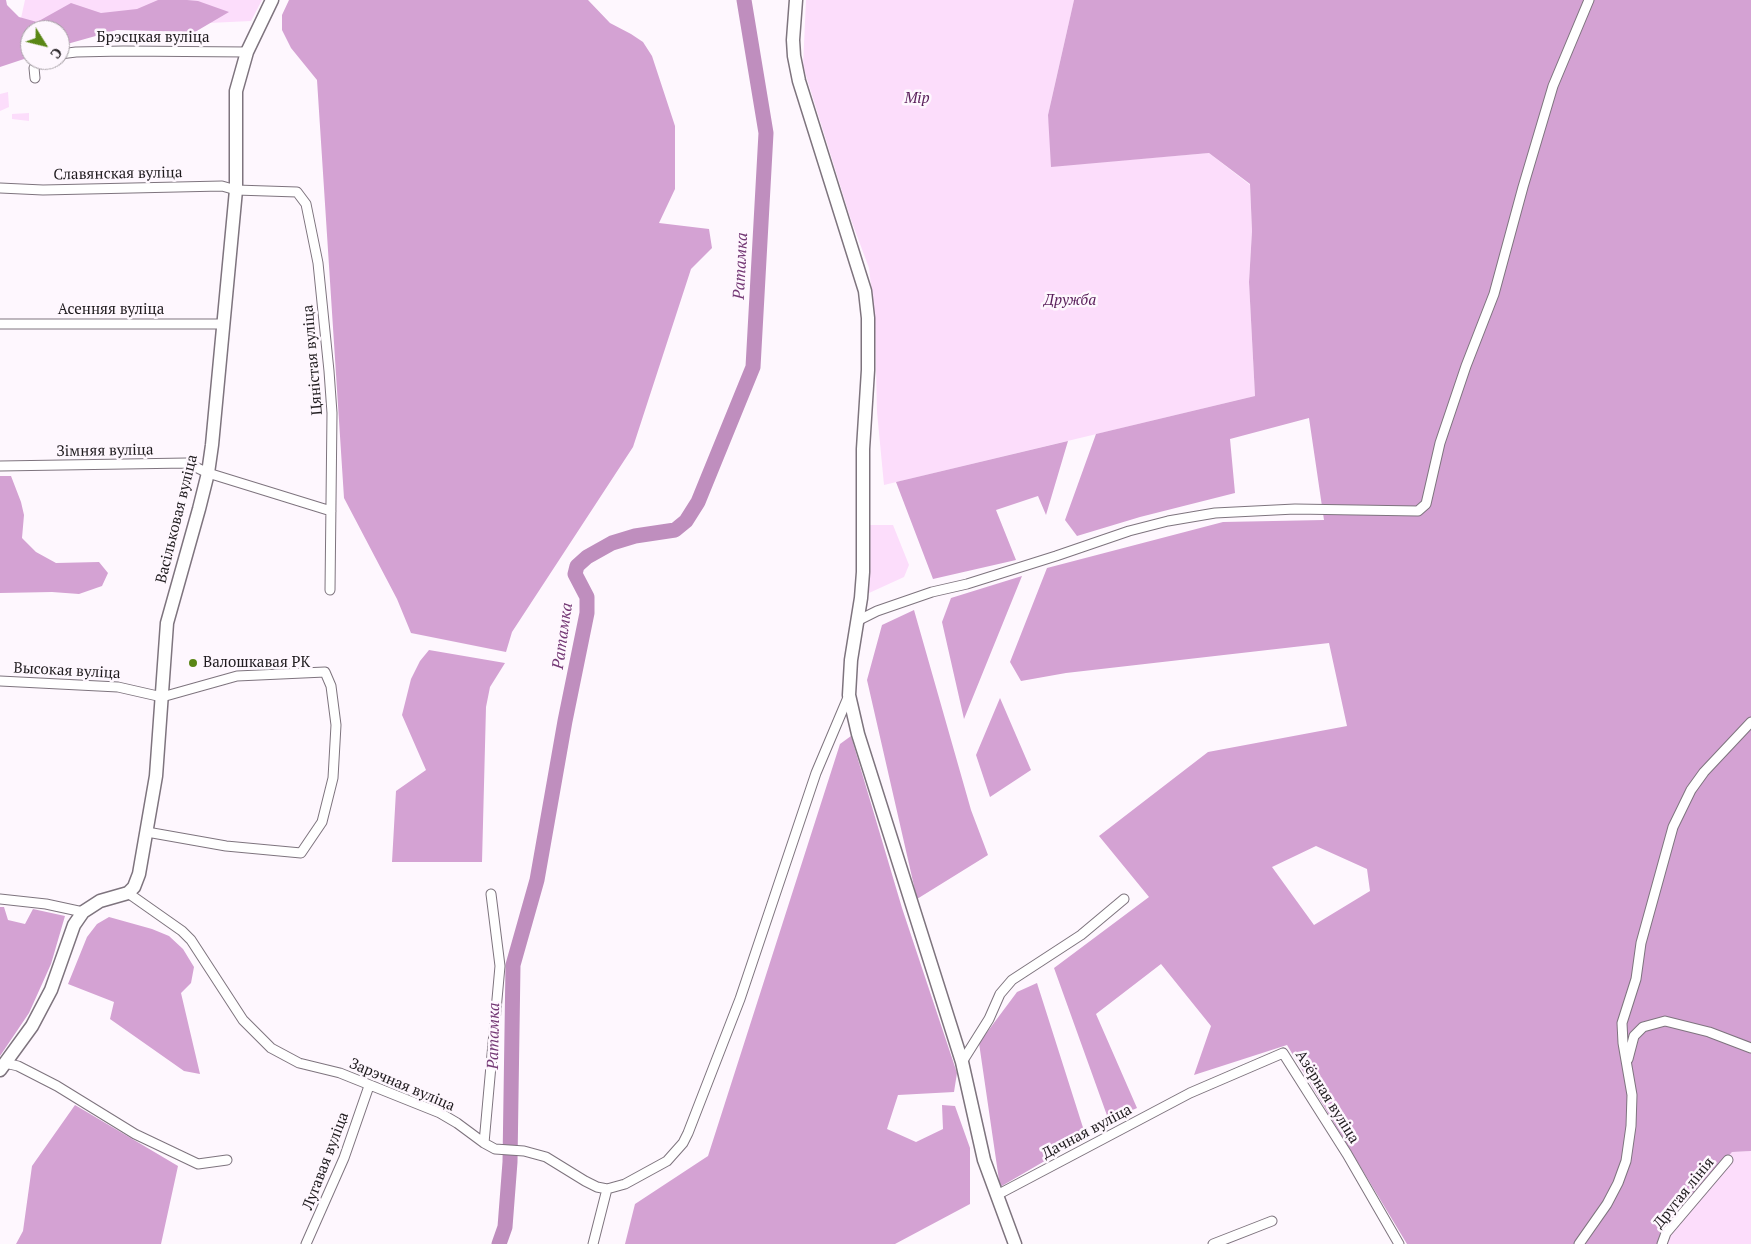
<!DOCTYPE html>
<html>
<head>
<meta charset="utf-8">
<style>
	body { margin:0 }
	#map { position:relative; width:1751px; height:1244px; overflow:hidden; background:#fef7fe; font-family:"PT Serif",serif }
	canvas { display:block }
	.north { position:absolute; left:20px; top:20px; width:50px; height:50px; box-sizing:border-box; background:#fef7fe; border:1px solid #a59fa4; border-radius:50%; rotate:126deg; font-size:14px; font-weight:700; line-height:20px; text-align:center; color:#1f1b1e }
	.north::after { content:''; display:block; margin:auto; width:18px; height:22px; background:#5a8615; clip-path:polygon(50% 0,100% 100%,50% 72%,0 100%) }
</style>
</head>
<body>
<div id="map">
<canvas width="1751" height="1244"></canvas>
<div class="north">С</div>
</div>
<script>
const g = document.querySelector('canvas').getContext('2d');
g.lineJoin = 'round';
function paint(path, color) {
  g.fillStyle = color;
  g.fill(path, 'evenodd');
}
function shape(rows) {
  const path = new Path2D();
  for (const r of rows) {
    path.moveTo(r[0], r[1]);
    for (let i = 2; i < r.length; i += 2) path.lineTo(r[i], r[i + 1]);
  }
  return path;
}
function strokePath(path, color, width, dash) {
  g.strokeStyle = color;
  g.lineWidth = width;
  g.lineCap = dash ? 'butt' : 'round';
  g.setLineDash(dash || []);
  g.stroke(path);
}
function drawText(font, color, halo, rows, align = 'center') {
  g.font = font + ' "PT Serif",serif';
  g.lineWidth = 5;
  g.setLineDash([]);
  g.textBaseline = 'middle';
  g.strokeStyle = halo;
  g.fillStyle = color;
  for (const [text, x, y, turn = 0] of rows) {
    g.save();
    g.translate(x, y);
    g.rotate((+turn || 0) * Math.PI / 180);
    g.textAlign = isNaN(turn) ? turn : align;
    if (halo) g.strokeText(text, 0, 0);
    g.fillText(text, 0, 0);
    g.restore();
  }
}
paint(shape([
	[25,0,262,0,251,21,60,30,30,30,18,32],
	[806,0,1074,0,1048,115,1055,166,1209,153,1250,185,1252,231,1249,282,1255,396,884,485,877,412,875,320,869,268,850,217,803,66],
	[8,92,9,107,0,111,0,94],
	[29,113,29,121,12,119,12,114],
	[870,525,893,525,909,565,904,577,869,593],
	[1751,1151,1751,1244,1657,1244,1662,1231,1732,1152]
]), '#fcddfb');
paint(shape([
	[0,0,6,0,7,5,19,17,37,22,71,3,101,13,137,9,158,0,187,0,198,1,229,12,195,32,117,30,60,46,60,30,30,30,30,57,0,67],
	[289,0,588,0,610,23,631,34,643,42,652,56,675,126,675,189,659,223,709,229,712,248,691,269,633,447,512,632,506,652,411,633,397,599,344,498,317,80,291,48,282,30,282,15],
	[1074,0,1751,0,1751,1151,1732,1152,1662,1231,1657,1244,1407,1244,1287,1045,1194,1075,1211,1026,1161,964,1096,1014,1137,1108,1109,1121,1054,968,1149,897,1099,836,1208,752,1347,726,1329,643,1066,673,1021,681,1010,662,1047,568,1223,522,1324,520,1309,418,1230,439,1235,493,1140,517,1077,536,1065,520,1096,434,1255,396,1249,282,1252,231,1250,184,1209,153,1051,167,1048,115],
	[1316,846,1367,869,1370,891,1314,925,1272,867],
	[1068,441,1046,515,1038,496,996,510,1016,560,933,579,896,482],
	[0,476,11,476,21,502,24,515,22,538,36,552,56,563,99,562,108,573,102,586,79,594,52,592,0,593],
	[1022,576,964,719,942,622,951,598],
	[914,610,971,810,988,855,917,899,867,680,882,625],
	[429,650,505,663,490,687,486,707,482,862,392,862,396,791,426,770,402,715,411,679,420,661],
	[1000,698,1031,770,990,797,976,755],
	[851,736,902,908,957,1073,954,1092,898,1095,887,1129,916,1142,943,1129,942,1105,955,1106,970,1148,970,1204,895,1244,625,1244,635,1204,708,1156,840,744],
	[0,907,4,907,8,920,25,924,33,909,65,916,51,964,29,1013,0,1056],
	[109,917,152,929,169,936,183,949,194,967,191,983,181,993,200,1074,184,1071,110,1019,114,1002,68,984,87,937,97,924],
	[1037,983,1086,1137,1000,1187,979,1043,1017,992],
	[75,1105,178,1166,161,1244,16,1244,23,1231,32,1166]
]), '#d4a2d3');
strokePath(shape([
	[499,1244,505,1227,510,1162,513,965,537,880,565,721,587,613,587,597,575,574,577,566,587,557,612,543,635,536,675,530,686,521,698,502,753,367,766,133,744,0]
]), '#bf8ebe', 15);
const street = shape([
	[60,54,76,52,123,51,247,52],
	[35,78,34,68,41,60],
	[0,188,43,190,222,186,236,190,297,192,306,204,318,263,329,371,332,413,330,590],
	[0,324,222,324],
	[0,466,187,463,208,473,331,511],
	[857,621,877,611,932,592,967,584,1056,556,1129,531,1168,521,1215,513,1295,509,1418,511,1426,504,1440,443,1466,366,1494,294,1523,187,1553,86,1589,0],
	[0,681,118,687,162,697,237,676,325,672,331,686,336,725,333,778,322,822,301,853,226,846,147,832],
	[128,893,182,931,191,940,243,1020,271,1048,299,1063,340,1073,440,1113,457,1123,484,1143,495,1149,524,1151,546,1157,585,1181,597,1187,607,1189,625,1184,667,1161,683,1143,688,1133,740,999,816,773,849,695],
	[0,899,46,904,83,912],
	[1628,1059,1634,1036,1643,1027,1665,1021,1709,1032,1751,1048],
	[962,1062,989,1019,1000,994,1012,980,1081,935,1124,899],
	[5,1063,18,1066,57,1086,135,1134,198,1164,227,1160],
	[484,1143,500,966,491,894],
	[997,1195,1190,1093,1283,1053,1347,1154,1399,1244],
	[306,1244,344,1158,369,1086],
	[593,1244,607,1189],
	[1213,1244,1272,1221],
	[1579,1244,1607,1204,1618,1183,1626,1161,1631,1126,1632,1095,1623,1043,1622,1023,1636,979,1641,943,1673,827,1691,790,1704,772,1751,722],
	[1662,1244,1666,1233,1728,1160]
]);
const secondary = shape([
	[796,0,793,40,794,56,799,81,865,291,868,318,868,370,863,449,863,572,861,598,851,660,849,695,858,734,962,1062,984,1160,1015,1244],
	[0,1070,32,1026,51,990,74,925,83,912,100,901,128,893,134,887,139,874,156,776,167,623,199,509,208,473,212,445,236,190,236,91,247,52,272,0]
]);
strokePath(street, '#7e747e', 11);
strokePath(secondary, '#7e747e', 15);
strokePath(street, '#fff', 9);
strokePath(secondary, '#fff', 12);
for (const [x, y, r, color] of [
	[193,663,5,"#5a8615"]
]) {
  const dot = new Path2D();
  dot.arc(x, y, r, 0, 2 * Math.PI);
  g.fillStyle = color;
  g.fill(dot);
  strokePath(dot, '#fef7fe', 2);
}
drawText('15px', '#1f1b1e', '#fef7fe', [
	["Брэсцкая вуліца",153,38],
	["Славянская вуліца",118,174,-1],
	["Асенняя вуліца",111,310],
	["Цяністая вуліца",313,360,-95],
	["Зімняя вуліца",105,451,-1],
	["Васільковая вуліца",177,519,-76],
	["Высокая вуліца",67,671,3],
	["Зарэчная вуліца",402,1085,23],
	["Азёрная вуліца",1327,1097,58],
	["Дачная вуліца",1087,1132,-28],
	["Лугавая вуліца",326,1161,-69],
	["Другая лінія",1684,1193,-51]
]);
drawText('italic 15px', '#581d59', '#fef7fe', [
	["Мір",917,99],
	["Дружба",1070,301]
]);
drawText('15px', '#1f1b1e', '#fef7fe', [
	["Валошкавая РК",203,663]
], 'left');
drawText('italic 16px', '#743875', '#fef7fe', [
	["Ратамка",741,266,-87],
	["Ратамка",563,636,-82],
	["Ратамка",494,1036,-89]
]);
</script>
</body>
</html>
